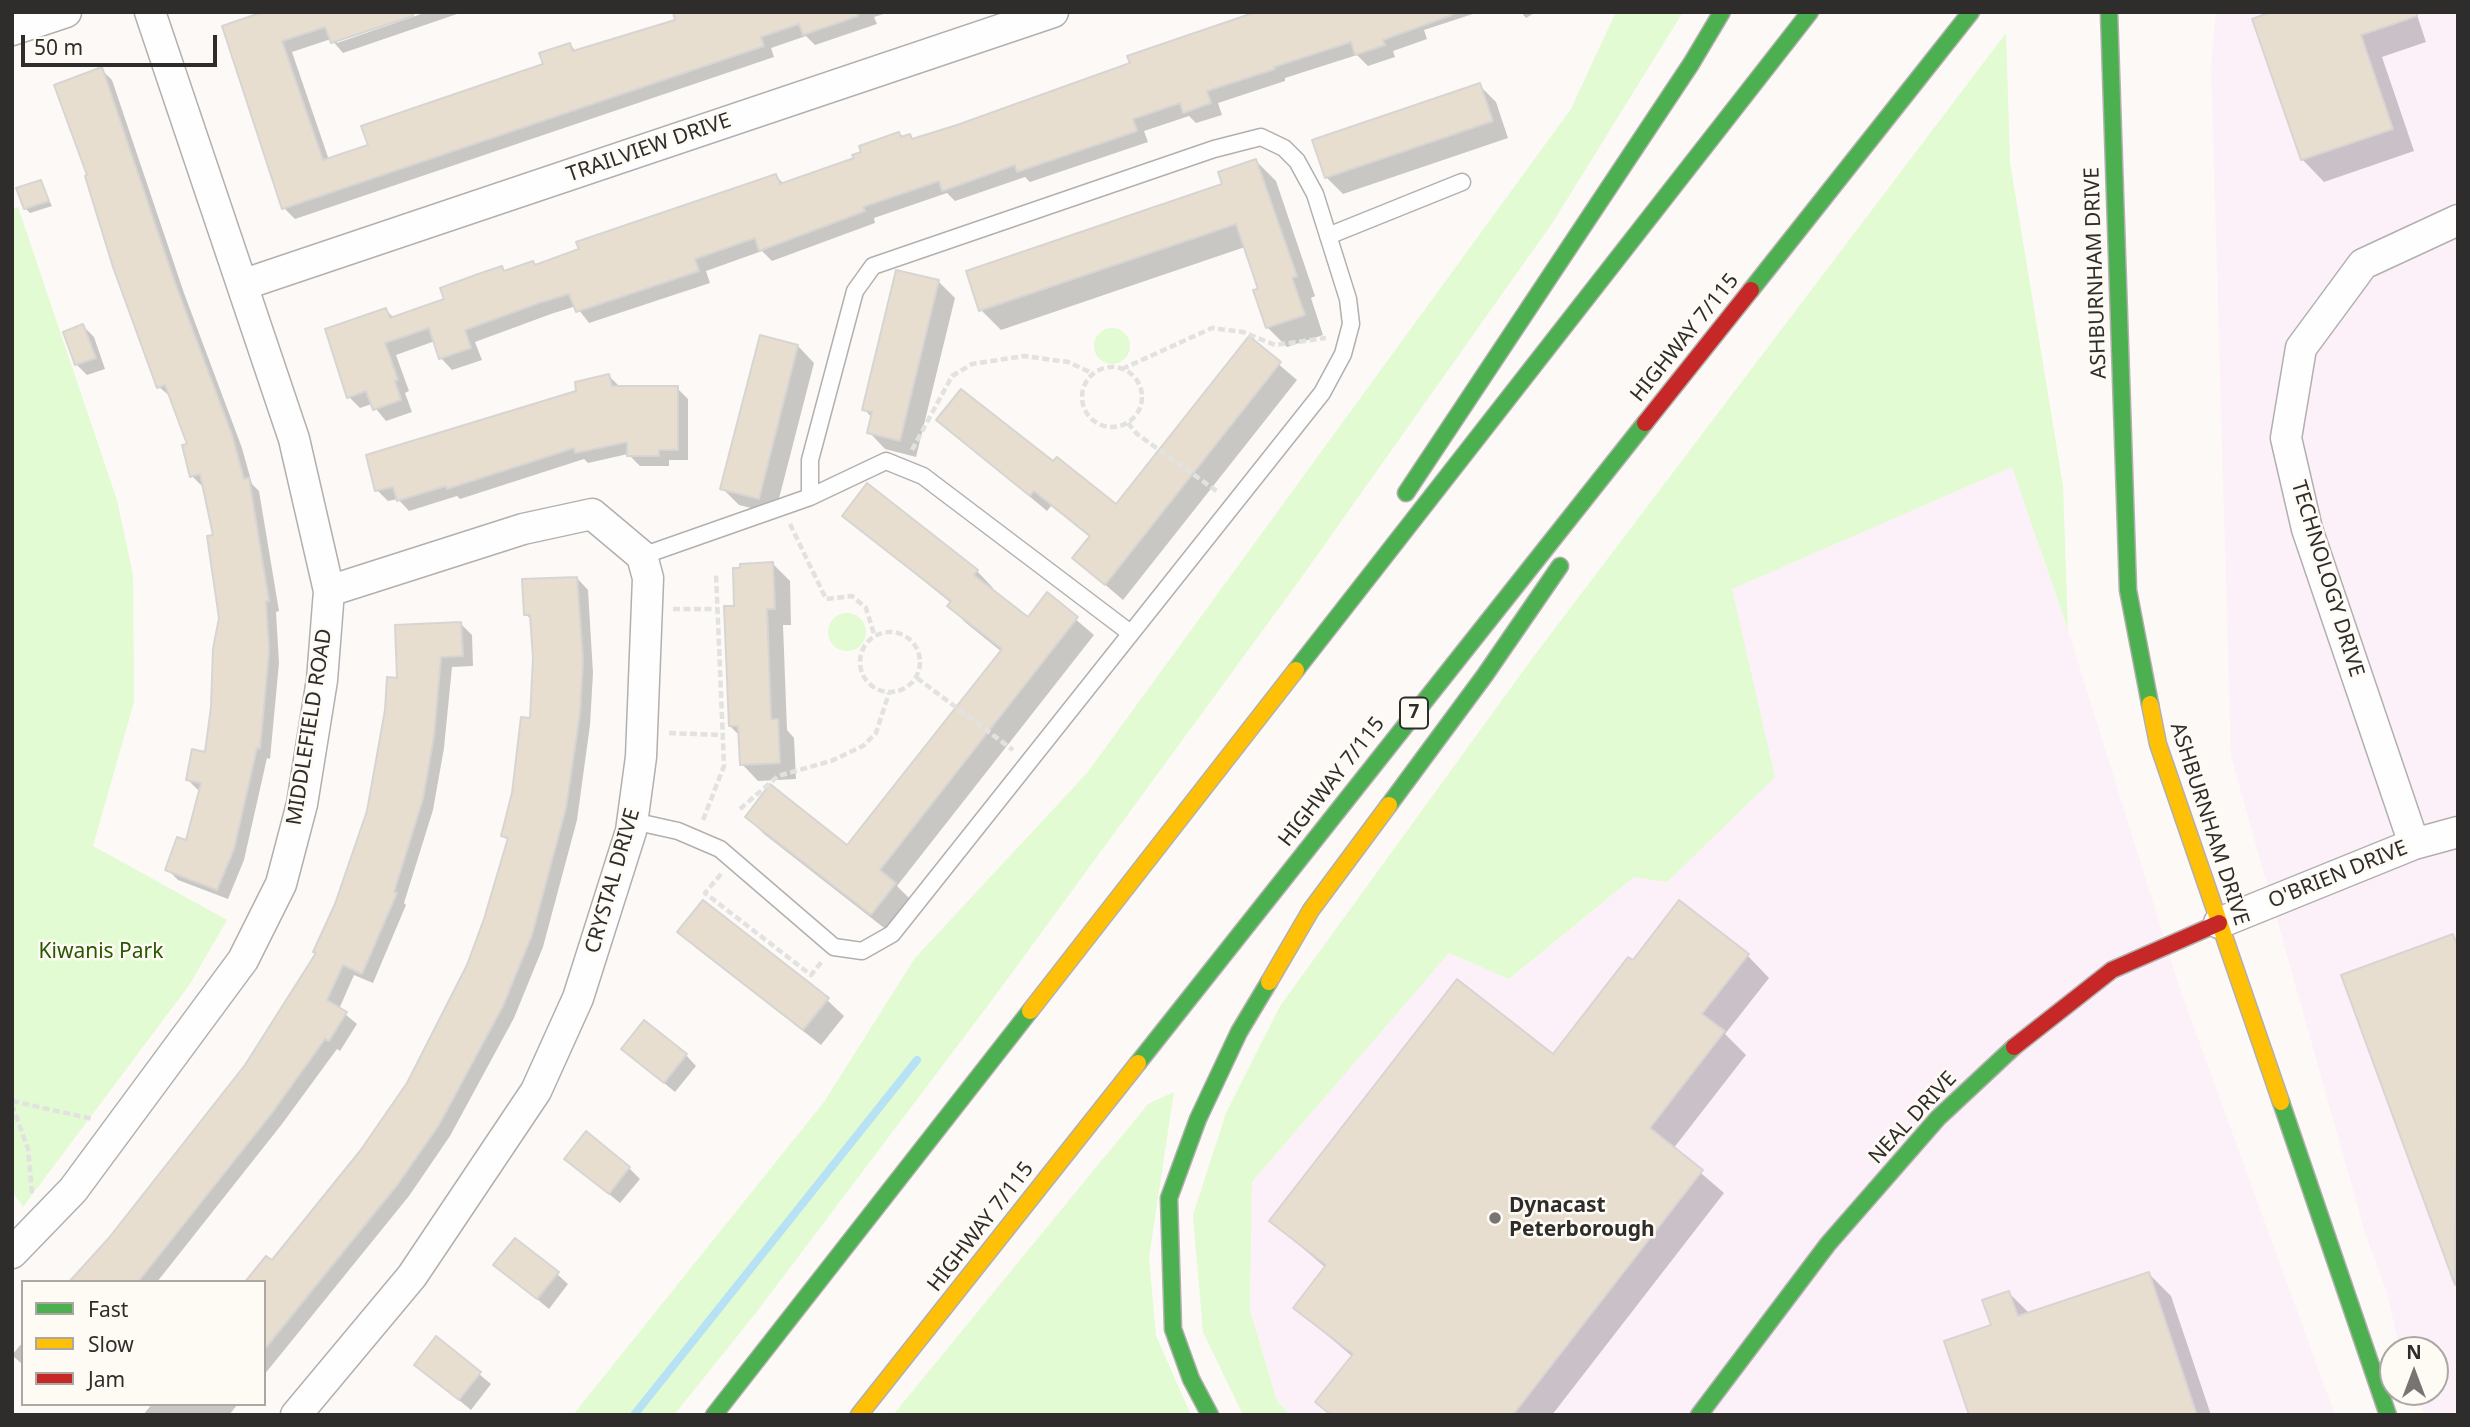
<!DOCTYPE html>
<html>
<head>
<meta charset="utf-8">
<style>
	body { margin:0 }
	#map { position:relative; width:2470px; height:1427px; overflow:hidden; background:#fcf9f6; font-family:"Noto Sans",sans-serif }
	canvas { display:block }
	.frame { position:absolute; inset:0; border:14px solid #2f2d2b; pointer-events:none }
	.legend { position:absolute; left:21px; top:1280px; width:245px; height:126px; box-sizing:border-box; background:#fefaf4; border:2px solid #aba8a4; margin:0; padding:9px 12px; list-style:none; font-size:21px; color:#2f2d2b }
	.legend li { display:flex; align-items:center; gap:14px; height:35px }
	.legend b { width:35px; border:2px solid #aba8a4 }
	.north { position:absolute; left:2379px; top:1336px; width:70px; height:70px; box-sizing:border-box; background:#fefaf4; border:2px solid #aba8a4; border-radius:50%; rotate:0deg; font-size:19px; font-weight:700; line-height:28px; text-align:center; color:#2f2d2b }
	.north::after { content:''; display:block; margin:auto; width:24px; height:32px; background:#777472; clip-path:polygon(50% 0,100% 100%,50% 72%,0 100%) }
	.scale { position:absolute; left:21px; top:35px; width:196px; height:32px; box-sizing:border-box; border:4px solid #2f2d2b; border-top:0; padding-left:9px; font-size:21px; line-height:24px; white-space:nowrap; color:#2f2d2b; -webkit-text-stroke:5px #fefaf4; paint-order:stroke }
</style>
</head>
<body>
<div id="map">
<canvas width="2470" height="1427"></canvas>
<div class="frame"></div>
<ul class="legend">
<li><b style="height:9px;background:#4caf50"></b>Fast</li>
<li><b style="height:9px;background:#ffc107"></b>Slow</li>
<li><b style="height:9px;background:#c62828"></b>Jam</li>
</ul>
<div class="north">N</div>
<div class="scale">50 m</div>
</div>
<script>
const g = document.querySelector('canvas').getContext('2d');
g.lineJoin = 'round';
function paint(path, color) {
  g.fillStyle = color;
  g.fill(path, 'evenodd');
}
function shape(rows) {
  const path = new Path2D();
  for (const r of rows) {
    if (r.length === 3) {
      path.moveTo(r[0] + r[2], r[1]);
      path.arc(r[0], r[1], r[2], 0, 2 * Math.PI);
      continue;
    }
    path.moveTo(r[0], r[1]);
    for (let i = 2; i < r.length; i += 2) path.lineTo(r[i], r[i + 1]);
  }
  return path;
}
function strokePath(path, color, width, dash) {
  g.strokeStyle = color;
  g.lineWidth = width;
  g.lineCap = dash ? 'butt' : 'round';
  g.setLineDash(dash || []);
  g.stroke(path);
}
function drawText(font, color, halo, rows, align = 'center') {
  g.font = font + ' "Noto Sans",sans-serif';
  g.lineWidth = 5;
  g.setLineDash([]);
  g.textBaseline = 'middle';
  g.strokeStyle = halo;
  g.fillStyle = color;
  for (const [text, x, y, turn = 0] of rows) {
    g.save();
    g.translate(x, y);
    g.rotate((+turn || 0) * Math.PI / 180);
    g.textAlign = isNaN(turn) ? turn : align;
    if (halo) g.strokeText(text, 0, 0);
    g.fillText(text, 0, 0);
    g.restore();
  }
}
paint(shape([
	[2216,12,2458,12,2458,1415,2425,1415,2416,1392,2435,1392,2435,1350,2400,1350,2387,1293,2365,1233,2231,756,2211,66],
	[2012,467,2068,630,2180,989,2335,1415,1291,1415,1277,1401,1250,1310,1252,1182,1449,953,1510,979,1634,877,1775,777,1731,589]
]), '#fdf1f9');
paint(shape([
	[1616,12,1683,12,1553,222,1301,578,992,1000,755,1314,674,1415,573,1415,824,1102,915,958,1087,773,1571,109],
	[2006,33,2010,162,2063,486,2068,630,2012,467,1732,589,1775,777,1667,882,1634,877,1509,979,1449,953,1252,1182,1250,1310,1277,1401,1291,1415,1243,1415,1203,1332,1193,1215,1226,1113,1280,1006,1534,656],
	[18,207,117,500,133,575,134,702,93,846,227,920,190,984,23,1207,12,1191,12,209],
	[1112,346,18],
	[847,632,19],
	[1174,1092,1149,1257,1156,1336,1191,1415,893,1415,1148,1104]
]), '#e2fbd3');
paint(shape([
	[266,12,416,12,337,40,337,43,427,12,463,12,343,53,331,39,292,52,329,160,370,146,545,65,570,45,577,52,677,21,682,12,890,12,874,17,877,24,815,45,806,36,771,48,774,57,295,219,284,208],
	[1257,12,1479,12,1424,30,1427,39,1393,51,1395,57,1368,66,1357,55,1285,78,1285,81,1218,103,1222,115,1196,123,1189,116,1144,131,1148,142,1030,182,1025,177,955,201,947,193,874,218,875,223,772,261,762,251,706,271,710,283,589,323,576,306,551,314,475,342,482,360,452,370,441,358,435,341,396,355,409,391,405,393,412,412,386,421,372,404,360,408,349,397,386,310,394,318,446,300,501,268,506,272,536,266,776,176,784,184,856,159,899,134,914,140,1132,64],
	[1521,12,1536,12,1526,18],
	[2277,12,2416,12,2426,42,2382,57,2414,151,2324,182,2302,159],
	[101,69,112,80,184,293,242,448,252,484,259,491,279,611,276,612,279,663,270,759,267,758,244,860,228,899,178,880,167,869,187,843,199,791,188,780,206,754,221,618,215,536,203,487,192,476,189,445,172,398,159,387],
	[1479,85,1496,102,1508,138,1343,194,1326,177],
	[1256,161,1276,181,1315,296,1311,298,1323,335,1287,347,1267,327,1260,290,1245,247,1001,330,981,310,1224,185],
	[40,182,52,206,30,213,25,208],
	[939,282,955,298,916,457,885,449,869,432,872,418,864,409],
	[83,326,94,337,105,369,87,375,76,364],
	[1249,339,1297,380,1123,600,1074,558,1091,538,1051,506,1047,511,938,420,1054,464,1116,507],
	[798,346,814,363,775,514,739,505,722,488],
	[609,376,620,387,677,388,688,399,688,460,669,460,669,466,640,466,628,454,588,463,584,459,460,499,457,496,409,511,398,499,388,501,377,490],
	[844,516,977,571,993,588,991,590,1028,619,1047,595,1094,635,897,886,912,901,888,931,764,834,747,817,848,847,1002,652,966,623,949,606,951,603],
	[773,564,790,581,791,625,783,625,787,730,794,738,796,779,758,781,742,764,740,736,730,726,736,608,742,570],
	[577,578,588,590,593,673,590,725,577,820,543,947,514,1018,450,1136,409,1196,264,1375,264,1282,272,1263,361,1152,409,1084,469,965,509,841,503,836,532,720,535,658,532,621,526,614],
	[461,624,472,635,473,666,452,667,444,748,433,810,404,903,406,905,373,983,354,975,339,1009,357,1024,340,1051,337,1049,282,1124,157,1282,71,1282,109,1240,246,1066,318,954,369,811,399,680],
	[680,932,827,1000,844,1016,821,1045,696,948],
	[2452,936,2458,941,2458,1286,2344,976],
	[1747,955,1769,978,1725,1034,1746,1055,1673,1149,1724,1193,1552,1415,1330,1415,1317,1402,1353,1357,1295,1308,1326,1268,1271,1221,1554,1056,1633,963],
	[623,1049,686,1055,696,1066,675,1092],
	[566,1159,629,1168,640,1179,620,1203],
	[496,1265,557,1274,568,1284,549,1309],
	[2149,1274,2171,1296,2211,1415,1971,1415,1993,1326,2009,1293,2030,1314],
	[437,1339,491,1384,471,1410,416,1365],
	[23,1342,23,1365,12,1355],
	[152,1404,238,1404,229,1415,143,1415]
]), '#0003');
strokePath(shape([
	[634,1415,917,1060]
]), '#b7e2f5', 8);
const building = shape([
	[263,12,412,12,413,16,331,43,325,27,282,41,323,160,368,145,361,126,543,64,539,53,570,43,573,51,675,20,673,12,858,12,858,16,803,35,799,24,761,37,764,46,282,209,222,26,263,12],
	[1256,12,1452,12,1452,15,1383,40,1385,45,1355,55,1351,42,1274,67,1275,69,1207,91,1211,103,1183,113,1180,103,1133,119,1137,131,1017,172,1015,165,942,191,939,181,863,207,865,211,759,251,755,238,695,259,699,271,576,312,569,294,539,303,465,330,471,348,439,359,429,328,385,343,398,380,395,381,401,400,373,410,366,391,347,398,325,329,386,308,390,318,444,299,440,288,481,273,502,266,504,271,533,261,535,265,579,249,576,242,776,174,780,184,854,158,852,155,861,152,859,146,899,132,901,137,910,134,912,139,957,125,1130,63,1127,56,1256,12],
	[2271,12,2417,12,2417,16,2361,35,2393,129,2301,160,2252,19,2271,12],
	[102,67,174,280,232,435,244,479,249,478,269,601,266,601,269,651,260,749,257,748,234,849,217,890,165,870,177,837,186,840,201,783,186,780,192,749,205,752,211,707,213,649,219,618,207,536,213,535,200,474,190,477,182,445,187,444,165,385,157,388,113,267,85,176,87,175,54,85,102,67],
	[1480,83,1493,121,1325,178,1312,140,1480,83],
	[1256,159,1297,276,1292,278,1305,315,1266,328,1253,290,1258,289,1236,224,979,311,966,271,1222,184,1218,172,1256,159],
	[41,180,49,201,24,209,16,188,41,180],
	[896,270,939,280,900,441,867,433,872,412,862,410,896,270],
	[83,324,96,358,75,365,63,332,83,324],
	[760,335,798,345,759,499,720,489,760,335],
	[1249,336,1281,362,1105,585,1072,558,1090,536,1034,491,1030,496,936,420,961,389,1053,461,1057,457,1116,504,1249,336],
	[609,374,612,386,678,386,678,450,659,450,659,456,627,456,627,442,575,453,574,448,447,489,446,486,397,501,393,487,375,491,366,455,576,391,575,382,609,374],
	[867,483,978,570,974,575,1028,617,1047,592,1078,617,880,870,896,883,871,915,745,817,770,784,847,845,1002,649,947,606,951,601,842,516,867,483],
	[773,562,775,609,767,609,771,719,778,719,780,763,740,765,738,726,729,726,724,606,734,606,733,568,740,568,740,564,773,562],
	[577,577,583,660,580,713,566,808,532,935,503,1006,439,1125,398,1184,264,1350,264,1282,245,1282,266,1256,272,1260,360,1151,407,1083,467,965,484,919,508,838,501,836,512,793,521,717,530,718,533,658,530,615,524,615,522,579,577,577],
	[461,622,463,656,441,657,434,736,423,799,394,892,397,893,362,974,343,965,327,1000,347,1012,329,1041,325,1039,272,1113,138,1282,69,1282,108,1239,245,1065,316,953,313,952,335,904,367,811,385,710,387,677,397,678,395,625,461,622],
	[703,900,829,998,803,1030,677,932,703,900],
	[1679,900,1749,954,1702,1014,1725,1031,1650,1128,1703,1170,1513,1415,1331,1415,1315,1402,1353,1354,1293,1308,1326,1265,1269,1221,1457,979,1553,1054,1628,957,1633,960,1679,900],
	[2453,934,2458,947,2455,1285,2341,975,2453,934],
	[644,1020,687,1054,664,1083,621,1049,644,1020],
	[586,1131,630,1167,609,1194,564,1159,586,1131],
	[515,1238,559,1272,537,1299,493,1265,515,1238],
	[2149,1272,2197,1415,1969,1415,1944,1341,1991,1325,1982,1300,2009,1291,2018,1316,2149,1272],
	[436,1336,481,1372,459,1400,414,1365,436,1336]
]);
paint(building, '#e8ded0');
strokePath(building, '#d7d5d3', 2);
const lane = shape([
	[1328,236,1462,182],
	[642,556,810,497,886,461,923,476,1129,632],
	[633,821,678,831,720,849,834,947,862,951,892,934,1322,393,1343,354,1351,324,1348,299,1315,194,1297,161,1284,148,1261,137,1214,149,873,266,855,291,810,460,810,497]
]);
const street = shape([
	[12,30,66,12],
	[245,284,1053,12],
	[2414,844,2307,529,2286,438,2301,348,2363,264,2458,220],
	[2219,923,2414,844,2458,832],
	[12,1253,73,1190,243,960,281,884,302,804,322,680,329,591,294,439,150,12],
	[296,1415,412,1276,536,1091,578,998,631,831,641,757,648,578,642,556,592,514,523,529,329,591]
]);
const fast = shape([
	[2109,12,2128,590,2150,704],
	[1751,290,1971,12],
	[1406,493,1691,64,1722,12],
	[1296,670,1810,12],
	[1389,805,1485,675,1560,566],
	[1138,1063,1645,423],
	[2281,1102,2388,1415],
	[714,1415,1030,1011],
	[1210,1415,1191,1379,1173,1329,1169,1198,1198,1119,1239,1032,1269,982],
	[1699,1415,1828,1244,1938,1118,2014,1047]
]);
const slow = shape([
	[2150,704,2158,744,2281,1102],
	[1269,982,1311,910,1389,805],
	[1030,1011,1296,670],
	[859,1415,1138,1063]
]);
const jam = shape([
	[1645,423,1751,290],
	[2014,1047,2112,970,2219,923]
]);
strokePath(lane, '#b2b0ae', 19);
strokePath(street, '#b2b0ae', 33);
strokePath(fast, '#b2b0ae', 19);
strokePath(slow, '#b2b0ae', 19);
strokePath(jam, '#b2b0ae', 19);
strokePath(shape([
	[1112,397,30],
	[1122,369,1212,328,1243,332,1275,345,1326,338],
	[1128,423,1137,434,1218,492],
	[912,450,952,376,972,364,1024,356,1068,362,1092,373],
	[790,524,826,599,852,596,866,608,874,634],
	[673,609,717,609],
	[890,662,30],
	[917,678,1013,750],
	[669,733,721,735],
	[740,809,778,776,831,761,863,746,876,733,889,693],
	[703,820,724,766,716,573],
	[721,874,705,893,811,975,823,960],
	[12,1101,93,1119],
	[12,1105,28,1149,32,1193]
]), '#e2e2e1', 4.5, [7, 3.5]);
strokePath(lane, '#fffefe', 16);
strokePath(street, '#fffefe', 30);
strokePath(fast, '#4caf50', 16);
strokePath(slow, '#ffc107', 16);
strokePath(jam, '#c62828', 16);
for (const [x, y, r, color] of [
	[1495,1218,7,"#777472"]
]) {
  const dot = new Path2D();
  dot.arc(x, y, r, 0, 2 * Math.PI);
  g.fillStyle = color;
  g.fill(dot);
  strokePath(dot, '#fefaf4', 2.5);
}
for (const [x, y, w] of [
	[1414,713,28]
]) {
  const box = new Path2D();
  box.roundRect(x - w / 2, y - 15.5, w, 31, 5);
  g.fillStyle = '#fefaf4';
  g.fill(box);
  strokePath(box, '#2f2d2b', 2);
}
drawText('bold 19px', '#2f2d2b', null, [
	["7",1414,713]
]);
drawText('21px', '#2f2d2b', '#fefaf4', [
	["TRAILVIEW DRIVE",649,148,-19],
	["ASHBURNHAM DRIVE",2096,273,-92],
	["HIGHWAY 7/115",1685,338,-51],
	["TECHNOLOGY DRIVE",2327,579,73],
	["MIDDLEFIELD ROAD",310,727,-81],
	["HIGHWAY 7/115",1332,782,-52],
	["ASHBURNHAM DRIVE",2209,824,72],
	["O'BRIEN DRIVE",2338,875,-22],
	["CRYSTAL DRIVE",613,881,-74],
	["NEAL DRIVE",1913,1118,-47],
	["HIGHWAY 7/115",981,1227,-52]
]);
drawText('21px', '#295800', '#fefaf4', [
	["Kiwanis Park",101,952]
]);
drawText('bold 21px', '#2f2d2b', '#fefaf4', [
	["Dynacast",1509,1206],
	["Peterborough",1509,1230]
], 'left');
</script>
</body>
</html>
